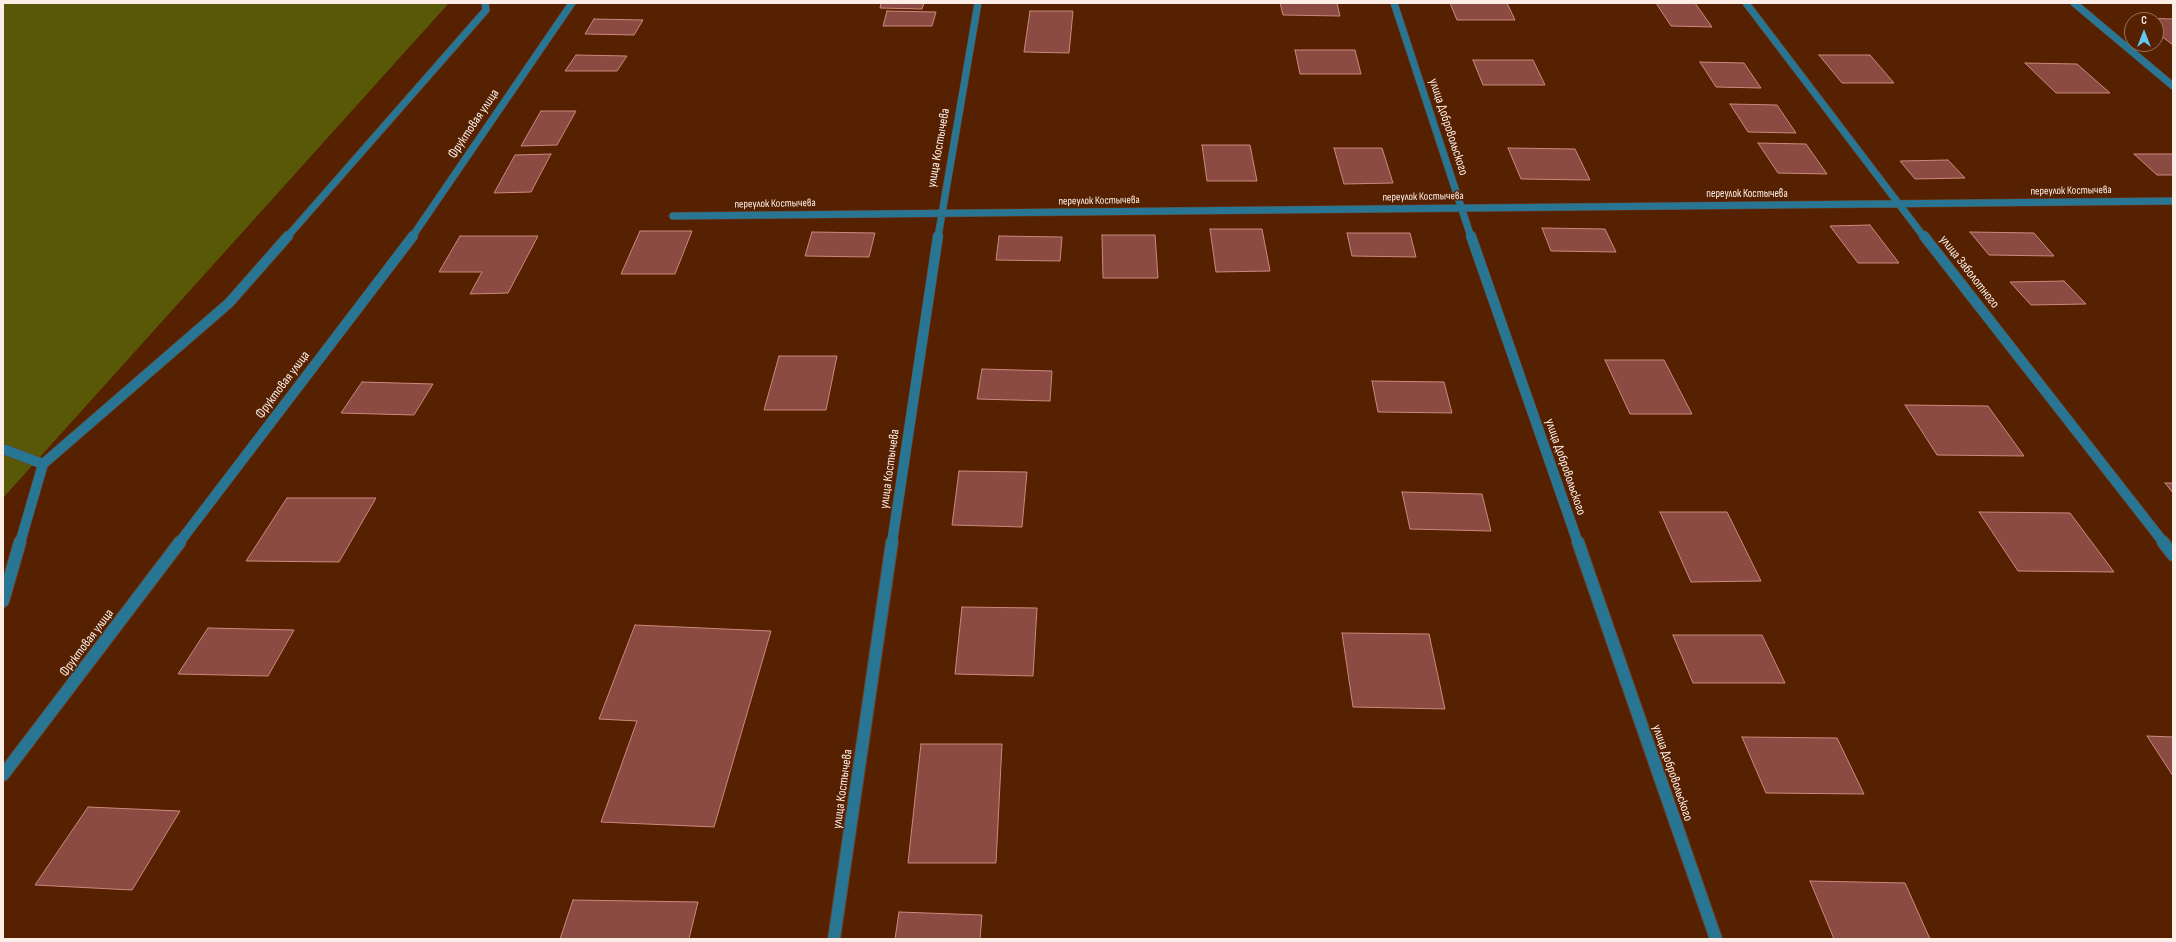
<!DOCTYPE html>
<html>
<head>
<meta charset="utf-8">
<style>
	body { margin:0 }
	#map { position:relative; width:2176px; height:942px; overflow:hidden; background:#552100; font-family:"Sofia Sans Condensed",sans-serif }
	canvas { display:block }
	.frame { position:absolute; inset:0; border:4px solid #fceee7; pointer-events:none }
	.north { position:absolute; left:2124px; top:12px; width:40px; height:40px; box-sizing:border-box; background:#552100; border:1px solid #98735c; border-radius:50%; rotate:0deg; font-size:11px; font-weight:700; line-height:16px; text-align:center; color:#fceee7 }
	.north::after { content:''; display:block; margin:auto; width:14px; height:18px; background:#65c5ef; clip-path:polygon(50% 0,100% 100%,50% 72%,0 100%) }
</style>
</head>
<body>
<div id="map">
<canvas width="2176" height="942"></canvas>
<div class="frame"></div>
<div class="north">С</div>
</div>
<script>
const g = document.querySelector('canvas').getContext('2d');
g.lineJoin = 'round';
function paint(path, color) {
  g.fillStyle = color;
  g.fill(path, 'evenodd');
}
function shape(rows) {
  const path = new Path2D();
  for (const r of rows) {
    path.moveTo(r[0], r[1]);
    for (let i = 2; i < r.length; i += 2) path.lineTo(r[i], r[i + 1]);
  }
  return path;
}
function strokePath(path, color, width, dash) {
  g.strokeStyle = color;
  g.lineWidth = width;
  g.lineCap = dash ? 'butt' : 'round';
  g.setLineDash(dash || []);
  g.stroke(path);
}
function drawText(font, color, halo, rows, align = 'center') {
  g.font = font + ' "Sofia Sans Condensed",sans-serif';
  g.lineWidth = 3;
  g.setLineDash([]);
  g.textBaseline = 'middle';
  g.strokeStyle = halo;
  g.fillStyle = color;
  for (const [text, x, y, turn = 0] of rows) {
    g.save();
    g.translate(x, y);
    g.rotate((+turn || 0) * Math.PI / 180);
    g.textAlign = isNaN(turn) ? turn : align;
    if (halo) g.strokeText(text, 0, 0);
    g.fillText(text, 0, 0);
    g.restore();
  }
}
paint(shape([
	[3,3,449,3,3,498]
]), '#585806');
const building = shape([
	[881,3,924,3,922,9,880,8,881,3],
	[1280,3,1337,3,1340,16,1283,15,1280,3],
	[1450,3,1507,3,1515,20,1457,20,1450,3],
	[1656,3,1695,3,1712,27,1671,26,1656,3],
	[887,11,936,12,932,26,883,26,887,11],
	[1030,11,1073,11,1069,53,1024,52,1030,11],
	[2139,18,2173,19,2173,45,2156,32,2156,20,2139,18],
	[594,19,643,20,634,35,585,34,594,19],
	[1295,50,1355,50,1361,74,1300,74,1295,50],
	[576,55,627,56,617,71,565,71,576,55],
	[1819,55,1870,55,1894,83,1842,83,1819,55],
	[1473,60,1533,60,1545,85,1483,85,1473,60],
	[1700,62,1744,63,1761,88,1716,87,1700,62],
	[2025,63,2077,64,2110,93,2056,93,2025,63],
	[1730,104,1777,105,1796,133,1748,132,1730,104],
	[541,111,576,111,557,145,521,146,541,111],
	[1758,143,1806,144,1827,174,1778,173,1758,143],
	[1202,145,1250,145,1257,181,1207,181,1202,145],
	[1334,148,1382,148,1393,183,1344,184,1334,148],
	[1508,148,1575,149,1590,180,1521,179,1508,148],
	[551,154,531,192,494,193,515,155,551,154],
	[2134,154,2173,154,2173,175,2157,175,2134,154],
	[1948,160,1965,178,1915,179,1900,161,1948,160],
	[1870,225,1899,263,1858,263,1830,226,1870,225],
	[1542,228,1605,229,1616,252,1551,251,1542,228],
	[1210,229,1262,229,1270,271,1216,272,1210,229],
	[640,231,692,231,675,274,621,274,640,231],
	[812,232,875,233,869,257,805,256,812,232],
	[1970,232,2034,233,2054,256,1989,255,1970,232],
	[1347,233,1410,233,1416,257,1352,256,1347,233],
	[1102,235,1155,235,1158,278,1103,278,1102,235],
	[460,236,538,236,508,293,470,294,482,272,439,272,460,236],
	[999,236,1062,237,1060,261,996,260,999,236],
	[2064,281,2086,304,2031,305,2010,282,2064,281],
	[779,356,837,356,826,410,764,410,779,356],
	[1605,360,1664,360,1692,414,1630,414,1605,360],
	[982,369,1052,371,1050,401,977,399,982,369],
	[1372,381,1444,382,1452,413,1378,412,1372,381],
	[362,382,433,384,414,415,341,413,362,382],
	[1905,405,1988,406,2024,456,1937,455,1905,405],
	[959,471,1027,472,1022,527,952,525,959,471],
	[2165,483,2173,483,2173,493,2165,483],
	[1402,492,1482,494,1491,531,1410,529,1402,492],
	[287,498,376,498,339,562,246,561,287,498],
	[1660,512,1727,512,1761,581,1691,582,1660,512],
	[1979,512,2070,513,2114,572,2018,571,1979,512],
	[962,607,1037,608,1033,676,955,674,962,607],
	[635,625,771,631,714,827,601,822,637,721,599,719,635,625],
	[208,628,294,630,268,676,178,674,208,628],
	[1342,633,1429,634,1445,709,1353,707,1342,633],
	[1673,635,1762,635,1785,683,1693,683,1673,635],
	[2147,736,2173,737,2173,776,2147,736],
	[1742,737,1837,738,1864,794,1766,793,1742,737],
	[921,744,1002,744,996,863,908,863,921,744],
	[88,807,180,811,132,890,35,885,88,807],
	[1810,881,1905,883,1930,939,1834,939,1810,881],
	[573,900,698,902,689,939,560,939,573,900],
	[899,912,982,915,980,939,895,939,899,912]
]);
paint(building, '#8b4b42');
strokePath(building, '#ce887d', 1);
const serviceFar2 = shape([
	[287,237,486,10,485,3]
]);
const serviceFar1 = shape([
	[3,449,43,464],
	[20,543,43,464,229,303,288,236]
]);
const service = shape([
	[3,601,20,542]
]);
const minorFar2 = shape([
	[1394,3,1471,237],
	[1746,3,1924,237],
	[2074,3,2173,86],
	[673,216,2173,201],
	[412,237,572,3],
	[938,237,978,3]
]);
const minorFar1 = shape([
	[1471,236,1578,543],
	[1924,236,2164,543],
	[179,543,413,236],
	[892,543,938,236]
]);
const minor = shape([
	[1578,542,1716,939],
	[2163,542,2173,555],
	[3,775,180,542],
	[834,939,892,542]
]);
strokePath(serviceFar2, '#6c3e20', 8);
strokePath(serviceFar1, '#6c3e20', 11);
strokePath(service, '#6c3e20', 14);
strokePath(minorFar2, '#6c3e20', 8);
strokePath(minorFar1, '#6c3e20', 11);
strokePath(minor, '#6c3e20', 14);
strokePath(serviceFar2, '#287594', 7);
strokePath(serviceFar1, '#287594', 10);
strokePath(service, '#287594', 12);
strokePath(minorFar2, '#287594', 7);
strokePath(minorFar1, '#287594', 10);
strokePath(minor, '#287594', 12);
drawText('11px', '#fceee7', '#552100', [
	["переулок Костычева",2071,191,-1],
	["переулок Костычева",1747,194],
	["переулок Костычева",1423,197,-1],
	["переулок Костычева",1099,201,-1],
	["переулок Костычева",775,204,-1]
]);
drawText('13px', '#fceee7', '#552100', [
	["Фруктовая улица",474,124,-56],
	["улица Добровольского",1448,127,72],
	["улица Костычева",939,148,-80],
	["улица Заболотного",1969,272,52],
	["Фруктовая улица",283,385,-53],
	["улица Добровольского",1565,467,71],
	["улица Костычева",890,469,-82],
	["Фруктовая улица",87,643,-53],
	["улица Добровольского",1672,773,71],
	["улица Костычева",843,789,-82]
]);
</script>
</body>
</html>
